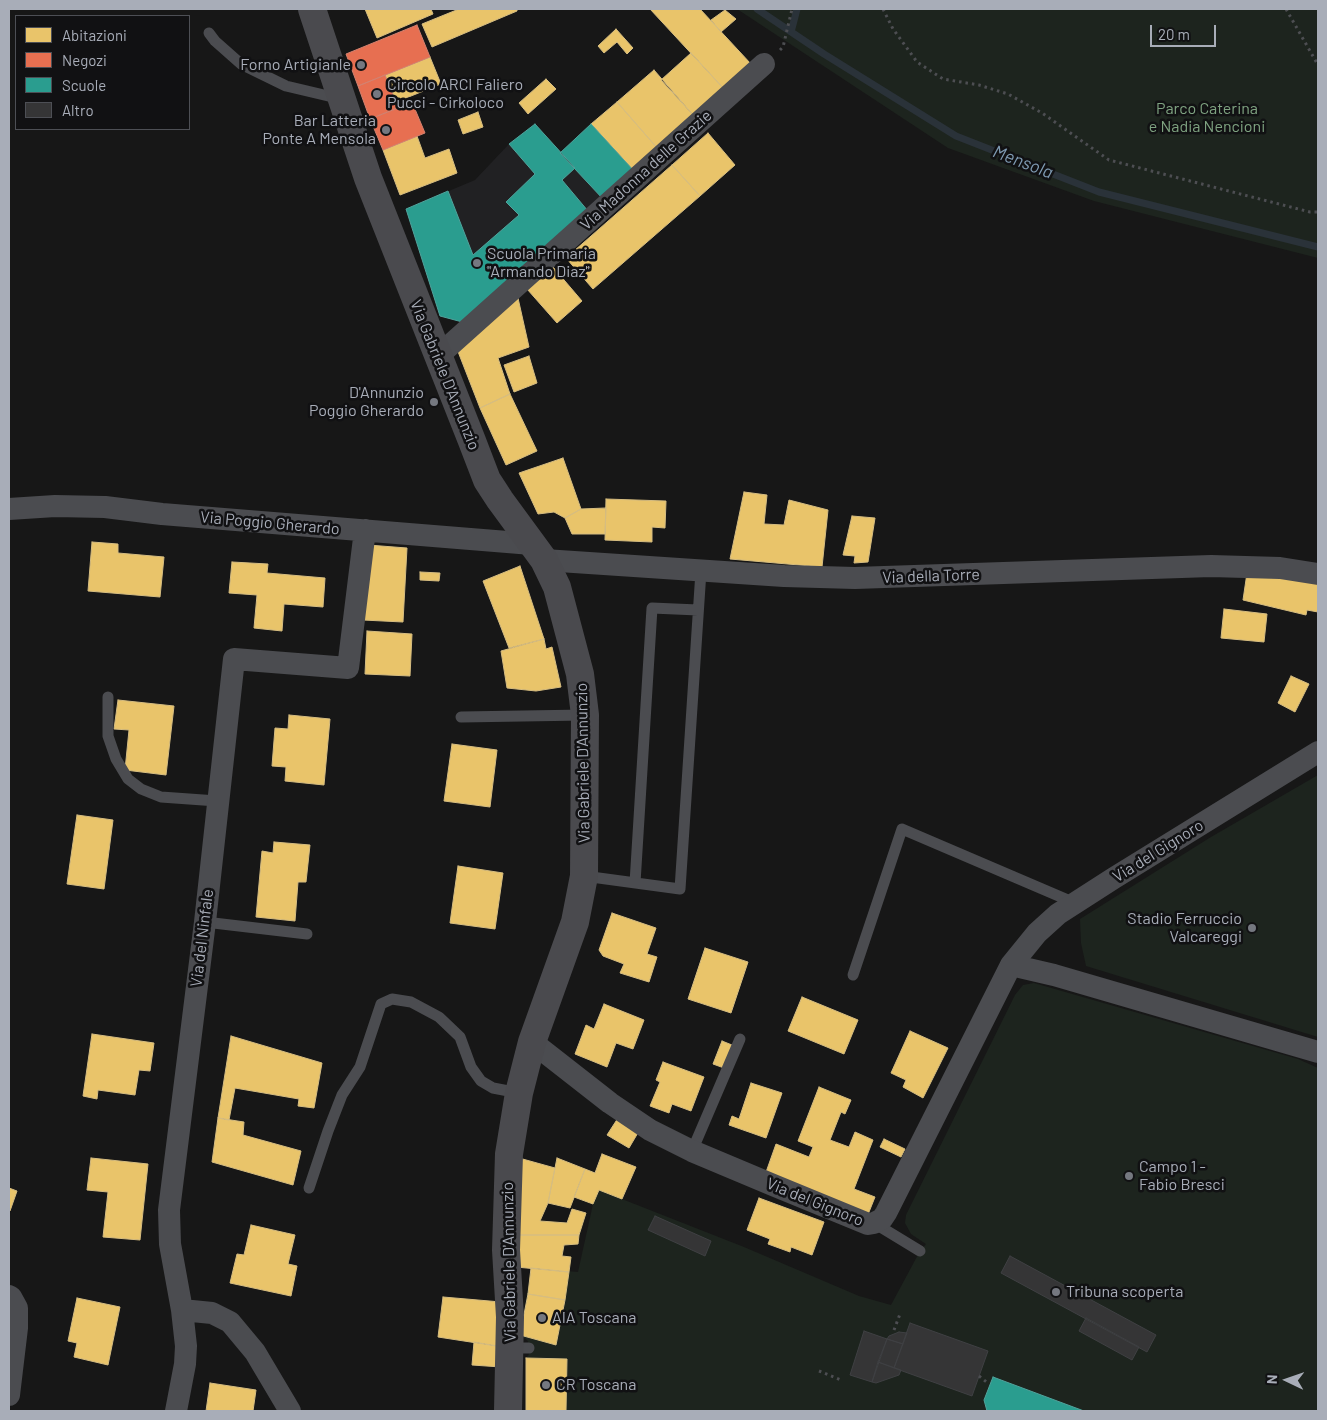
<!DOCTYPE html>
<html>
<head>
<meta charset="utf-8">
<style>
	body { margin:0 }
	#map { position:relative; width:1327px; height:1420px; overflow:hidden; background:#171717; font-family:Barlow,sans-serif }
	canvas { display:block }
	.frame { position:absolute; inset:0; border:10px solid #a8adb8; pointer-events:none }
	.legend { position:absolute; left:15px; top:15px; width:175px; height:115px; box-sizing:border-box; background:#111113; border:1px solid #4d4f55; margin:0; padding:6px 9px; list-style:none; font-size:15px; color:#a8adb8 }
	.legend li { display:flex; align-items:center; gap:10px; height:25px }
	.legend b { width:25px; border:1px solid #4d4f55 }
	.north { position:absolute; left:1262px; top:1355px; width:50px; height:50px; -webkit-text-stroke:4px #111113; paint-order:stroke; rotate:273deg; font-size:14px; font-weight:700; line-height:20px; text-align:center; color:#a8adb8 }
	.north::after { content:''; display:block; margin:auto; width:18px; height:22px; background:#a8adb8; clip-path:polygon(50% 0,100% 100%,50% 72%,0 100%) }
	.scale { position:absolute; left:1150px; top:25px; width:66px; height:22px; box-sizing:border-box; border:2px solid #a8adb8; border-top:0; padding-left:6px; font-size:15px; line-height:18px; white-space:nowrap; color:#a8adb8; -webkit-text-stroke:4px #111113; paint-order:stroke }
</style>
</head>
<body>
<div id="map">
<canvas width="1327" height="1420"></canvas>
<div class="frame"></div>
<ul class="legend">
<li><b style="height:14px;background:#e9c46a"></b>Abitazioni</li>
<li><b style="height:14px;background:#e76f51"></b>Negozi</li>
<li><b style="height:14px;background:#2a9d8f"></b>Scuole</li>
<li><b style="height:14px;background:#353536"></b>Altro</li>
</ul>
<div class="north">N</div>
<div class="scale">20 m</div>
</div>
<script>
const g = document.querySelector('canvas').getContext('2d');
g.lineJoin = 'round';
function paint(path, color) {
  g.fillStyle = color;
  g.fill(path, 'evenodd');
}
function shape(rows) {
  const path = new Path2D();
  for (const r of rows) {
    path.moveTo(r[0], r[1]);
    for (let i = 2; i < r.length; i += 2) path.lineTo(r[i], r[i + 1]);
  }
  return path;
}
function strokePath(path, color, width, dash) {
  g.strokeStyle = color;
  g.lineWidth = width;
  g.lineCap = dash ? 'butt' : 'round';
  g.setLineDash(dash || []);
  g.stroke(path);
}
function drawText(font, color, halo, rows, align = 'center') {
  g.font = font + ' Barlow,sans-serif';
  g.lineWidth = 5;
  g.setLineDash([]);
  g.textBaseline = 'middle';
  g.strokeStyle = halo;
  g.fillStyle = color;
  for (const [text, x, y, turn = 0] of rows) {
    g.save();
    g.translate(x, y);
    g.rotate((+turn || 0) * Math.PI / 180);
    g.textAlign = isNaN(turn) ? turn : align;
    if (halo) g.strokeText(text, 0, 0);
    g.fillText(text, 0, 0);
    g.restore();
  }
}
paint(shape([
	[535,124,603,199,466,323,440,316,406,209,475,180,509,144]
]), '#212123');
paint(shape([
	[737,9,1318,9,1318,258,1094,201,948,148],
	[1318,775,1318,1037,1086,966,1081,943,1080,919,1211,837],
	[1034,983,1298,1059,1318,1068,1318,1411,526,1411,526,1358,529,1354,529,1348,528,1341,520,1335,531,1268,578,1272,593,1204,599,1190,744,1247,859,1296,891,1305,920,1251,926,1244,911,1234,905,1223,906,1215,1015,995,1023,985]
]), '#1d241e');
const homes = shape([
	[365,9,431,9,433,14,377,38,365,9],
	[459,9,517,9,517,11,432,47,422,24,459,9],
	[650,9,700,9,751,64,724,89,650,9],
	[725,10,736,19,721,32,711,20,725,10],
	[616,29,633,48,627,54,617,42,604,53,598,46,616,29],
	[691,53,724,89,694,116,661,80,691,53],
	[430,57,441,84,396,102,385,75,430,57],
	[654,70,694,116,658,149,617,102,654,70],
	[546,79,556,89,528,114,519,103,546,79],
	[617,102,658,149,634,171,591,124,617,102],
	[478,112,483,127,463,134,458,120,478,112],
	[708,133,735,165,700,196,672,165,708,133],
	[417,136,425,158,449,149,457,173,400,195,383,150,417,136],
	[672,165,700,196,593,289,566,258,672,165],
	[553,267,582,301,557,323,527,289,553,267],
	[518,298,529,347,498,358,510,394,480,408,457,349,518,298],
	[529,356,537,383,514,392,504,365,529,356],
	[510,394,537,451,506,465,480,408,510,394],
	[563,458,581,509,565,518,554,512,538,514,519,473,563,458],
	[744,492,767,495,764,524,784,525,789,500,828,510,822,567,730,559,744,492],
	[606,499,666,501,665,528,652,527,652,542,605,540,606,499],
	[606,508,605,534,572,534,565,518,581,509,606,508],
	[852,516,875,518,868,562,854,563,855,556,843,555,852,516],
	[92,542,118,544,118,553,164,557,160,597,88,591,92,542],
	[368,545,407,548,403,622,363,620,368,545],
	[232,562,268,564,267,573,325,578,323,607,284,604,282,631,254,628,257,595,229,593,232,562],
	[520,566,544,639,509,648,483,581,520,566],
	[420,572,440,573,439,581,420,580,420,572],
	[1247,573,1318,581,1318,612,1307,610,1306,615,1243,600,1247,573],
	[1224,609,1267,614,1264,642,1221,638,1224,609],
	[367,631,412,634,410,676,365,674,367,631],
	[544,639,546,649,552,647,561,687,536,691,507,688,501,651,544,639],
	[1291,676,1309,684,1295,712,1278,703,1291,676],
	[118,700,174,706,166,775,125,770,129,730,114,729,118,700],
	[289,715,330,719,324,785,285,781,286,767,272,766,275,728,288,729,289,715],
	[452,744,497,750,490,807,444,801,452,744],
	[77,815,113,820,104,889,67,884,77,815],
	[274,842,310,845,306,882,298,882,295,921,256,917,262,851,273,853,274,842],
	[458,866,503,873,495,929,450,923,458,866],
	[612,913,656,928,647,954,657,957,649,982,620,973,624,964,603,956,599,950,612,913],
	[705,948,748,962,731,1013,688,999,705,948],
	[802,997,858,1020,844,1054,788,1031,802,997],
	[604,1004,644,1020,633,1049,616,1043,607,1067,575,1054,586,1025,594,1029,604,1004],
	[910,1031,948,1048,923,1098,903,1087,906,1080,891,1073,910,1031],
	[92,1034,154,1043,150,1071,139,1070,135,1095,98,1090,97,1099,83,1096,92,1034],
	[231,1036,322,1063,314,1108,298,1106,299,1099,235,1088,229,1120,218,1118,231,1036],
	[722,1041,732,1045,724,1068,713,1064,722,1041],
	[663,1062,704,1077,691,1111,672,1104,669,1113,650,1106,660,1082,656,1080,663,1062],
	[751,1083,782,1093,766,1138,729,1125,732,1116,739,1119,751,1083],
	[819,1087,851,1100,845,1114,841,1112,830,1140,849,1147,855,1132,873,1140,854,1189,875,1197,867,1217,765,1175,776,1144,809,1157,813,1147,798,1141,819,1087],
	[218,1118,244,1122,243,1135,301,1151,293,1185,212,1162,218,1118],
	[618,1118,639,1131,629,1148,607,1135,618,1118],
	[884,1139,905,1149,901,1157,880,1147,884,1139],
	[602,1154,636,1167,622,1199,599,1190,593,1204,574,1197,585,1169,595,1173,602,1154],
	[91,1158,148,1164,140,1240,103,1237,108,1192,87,1190,91,1158],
	[519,1158,555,1168,548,1203,540,1221,567,1223,572,1209,586,1213,579,1235,516,1235,519,1158],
	[557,1158,585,1169,570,1208,548,1203,557,1158],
	[9,1188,17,1191,10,1211,9,1211,9,1188],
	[759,1198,824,1222,812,1255,791,1247,790,1252,768,1244,770,1239,747,1230,759,1198],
	[251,1225,295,1235,288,1264,297,1266,291,1296,230,1283,237,1254,244,1255,251,1225],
	[516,1235,579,1235,578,1244,564,1245,562,1256,571,1257,569,1272,516,1267,516,1235],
	[531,1268,569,1272,565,1300,528,1294,531,1268],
	[528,1294,565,1300,556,1345,520,1335,528,1294],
	[443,1297,501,1302,503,1347,438,1337,443,1297],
	[77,1298,120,1307,108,1365,74,1357,77,1343,68,1341,77,1298],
	[474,1342,503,1347,501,1367,472,1365,474,1342],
	[526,1358,567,1359,566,1411,526,1411,526,1358],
	[210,1383,256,1390,253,1411,206,1411,210,1383]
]);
paint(homes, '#e9c46a');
strokePath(homes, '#d6bd81', 1);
const shops = shape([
	[417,25,430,57,358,86,346,54,417,25],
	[385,75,398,108,370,119,358,86,385,75],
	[412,102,425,133,383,150,370,119,412,102]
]);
paint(shops, '#e76f51');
strokePath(shops, '#d48270', 1);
const schools = shape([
	[535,124,575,168,562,180,588,211,466,323,440,316,406,209,448,191,473,255,519,215,506,202,535,174,509,144,535,124],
	[591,124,634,171,603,199,560,153,591,124],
	[993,1377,1084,1411,987,1411,984,1400,993,1377]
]);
paint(schools, '#2a9d8f');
strokePath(schools, '#50a29b', 1);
strokePath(shape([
	[757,9,824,54,956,136,1099,192,1318,247],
	[791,32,797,9]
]), '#2a3239', 7);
const building = shape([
	[655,1216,711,1241,705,1256,648,1230,655,1216],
	[1010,1256,1156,1335,1147,1352,1001,1273,1010,1256],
	[1086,1318,1139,1347,1132,1360,1079,1331,1086,1318],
	[910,1323,988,1351,972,1396,894,1368,910,1323],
	[864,1331,887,1339,872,1382,850,1375,864,1331],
	[899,1332,907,1333,903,1344,887,1339,889,1336,899,1332],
	[887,1339,903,1344,894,1368,878,1362,887,1339],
	[878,1362,901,1370,899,1375,876,1383,872,1382,878,1362]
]);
paint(building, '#353536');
strokePath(building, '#3f4043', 1);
strokePath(shape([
	[883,9,893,29,917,62,943,79,979,85,1008,94,1042,113,1109,160,1310,212,1318,212],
	[1286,9,1318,65],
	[780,50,783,47,792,9],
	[894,1330,900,1314],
	[819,1371,841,1380],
	[979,1376,989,1384]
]), '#4d4e52', 3, [2.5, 4]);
strokePath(shape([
	[209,33,215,41,241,64,286,86,341,99],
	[108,697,108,736,116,759,128,779,141,789,161,797,217,801],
	[461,717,585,715],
	[584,876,680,889,701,571],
	[635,883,652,608,698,610],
	[205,922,307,934],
	[853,975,902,829,1075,903],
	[692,1151,740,1039],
	[309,1188,328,1131,342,1095,360,1067,381,1004,392,999,411,1002,439,1017,460,1037,471,1067,481,1081,493,1088,519,1093],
	[874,1223,920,1251],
	[511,1348,529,1348]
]), '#4b4c50', 11);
strokePath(shape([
	[438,356,764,64],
	[9,509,55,506,105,507,162,514,532,544],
	[544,560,784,576,855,578,1211,566,1280,568,1318,574],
	[1011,965,1054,975,1318,1052],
	[532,1042,610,1103,650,1130,692,1151,773,1185,868,1224,874,1223,882,1219,886,1213,1011,965,1037,933,1058,914,1114,878,1318,752],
	[9,1296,11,1297,17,1308,17,1328,9,1395],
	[182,1310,212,1313,230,1322,255,1352,290,1411],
	[176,1411,185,1364,186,1346,182,1310,170,1244,169,1210,205,922,234,659,348,668,365,530]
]), '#4b4c50', 22);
strokePath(shape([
	[312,9,368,178,472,441,487,480,500,500,544,560,557,587,580,674,585,715,584,876,575,922,532,1042,519,1093,509,1154,506,1250,510,1317,508,1411]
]), '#4a4a4e', 28);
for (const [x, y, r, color] of [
	[361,65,5,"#757880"],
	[377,94,5,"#757880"],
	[386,130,5,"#757880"],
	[477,263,5,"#757880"],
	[434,402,5,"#757880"],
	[1252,928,5,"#757880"],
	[1129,1176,5,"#757880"],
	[1056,1292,5,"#757880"],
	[542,1318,5,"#757880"],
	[546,1385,5,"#757880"]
]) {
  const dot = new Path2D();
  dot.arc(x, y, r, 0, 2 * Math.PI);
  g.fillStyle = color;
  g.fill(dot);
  strokePath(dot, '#111113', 2);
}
drawText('16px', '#a8adb8', '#111113', [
	["Forno Artigianle",351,65,"right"],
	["Circolo ARCI Faliero",387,85],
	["Pucci - Cirkoloco",387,103],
	["Bar Latteria",376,121,"right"],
	["Ponte A Mensola",376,139,"right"],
	["Scuola Primaria",487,254],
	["\"Armando Diaz\"",487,272],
	["D'Annunzio",424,393,"right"],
	["Poggio Gherardo",424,411,"right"],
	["Stadio Ferruccio",1242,919,"right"],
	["Valcareggi",1242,937,"right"],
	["Campo 1 -",1139,1167],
	["Fabio Bresci",1139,1185],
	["Tribuna scoperta",1066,1292],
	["AIA Toscana",552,1318],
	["CR Toscana",556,1385]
], 'left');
drawText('16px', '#7fa381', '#111113', [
	["Parco Caterina",1207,109],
	["e Nadia Nencioni",1207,127]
]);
drawText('16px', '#a8adb8', '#111113', [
	["Via Madonna delle Grazie",646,170,-42],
	["Via Gabriele D'Annunzio",445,375,68],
	["Via Poggio Gherardo",270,523,5],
	["Via della Torre",931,576,-2],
	["Via Gabriele D'Annunzio",583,763,-91],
	["Via del Gignoro",1158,851,-32],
	["Via del Ninfale",202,938,-83],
	["Via del Gignoro",815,1202,22],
	["Via Gabriele D'Annunzio",509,1262,-91]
]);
drawText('italic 18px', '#7f9bb3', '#111113', [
	["Mensola",1023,162,21]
]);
</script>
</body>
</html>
